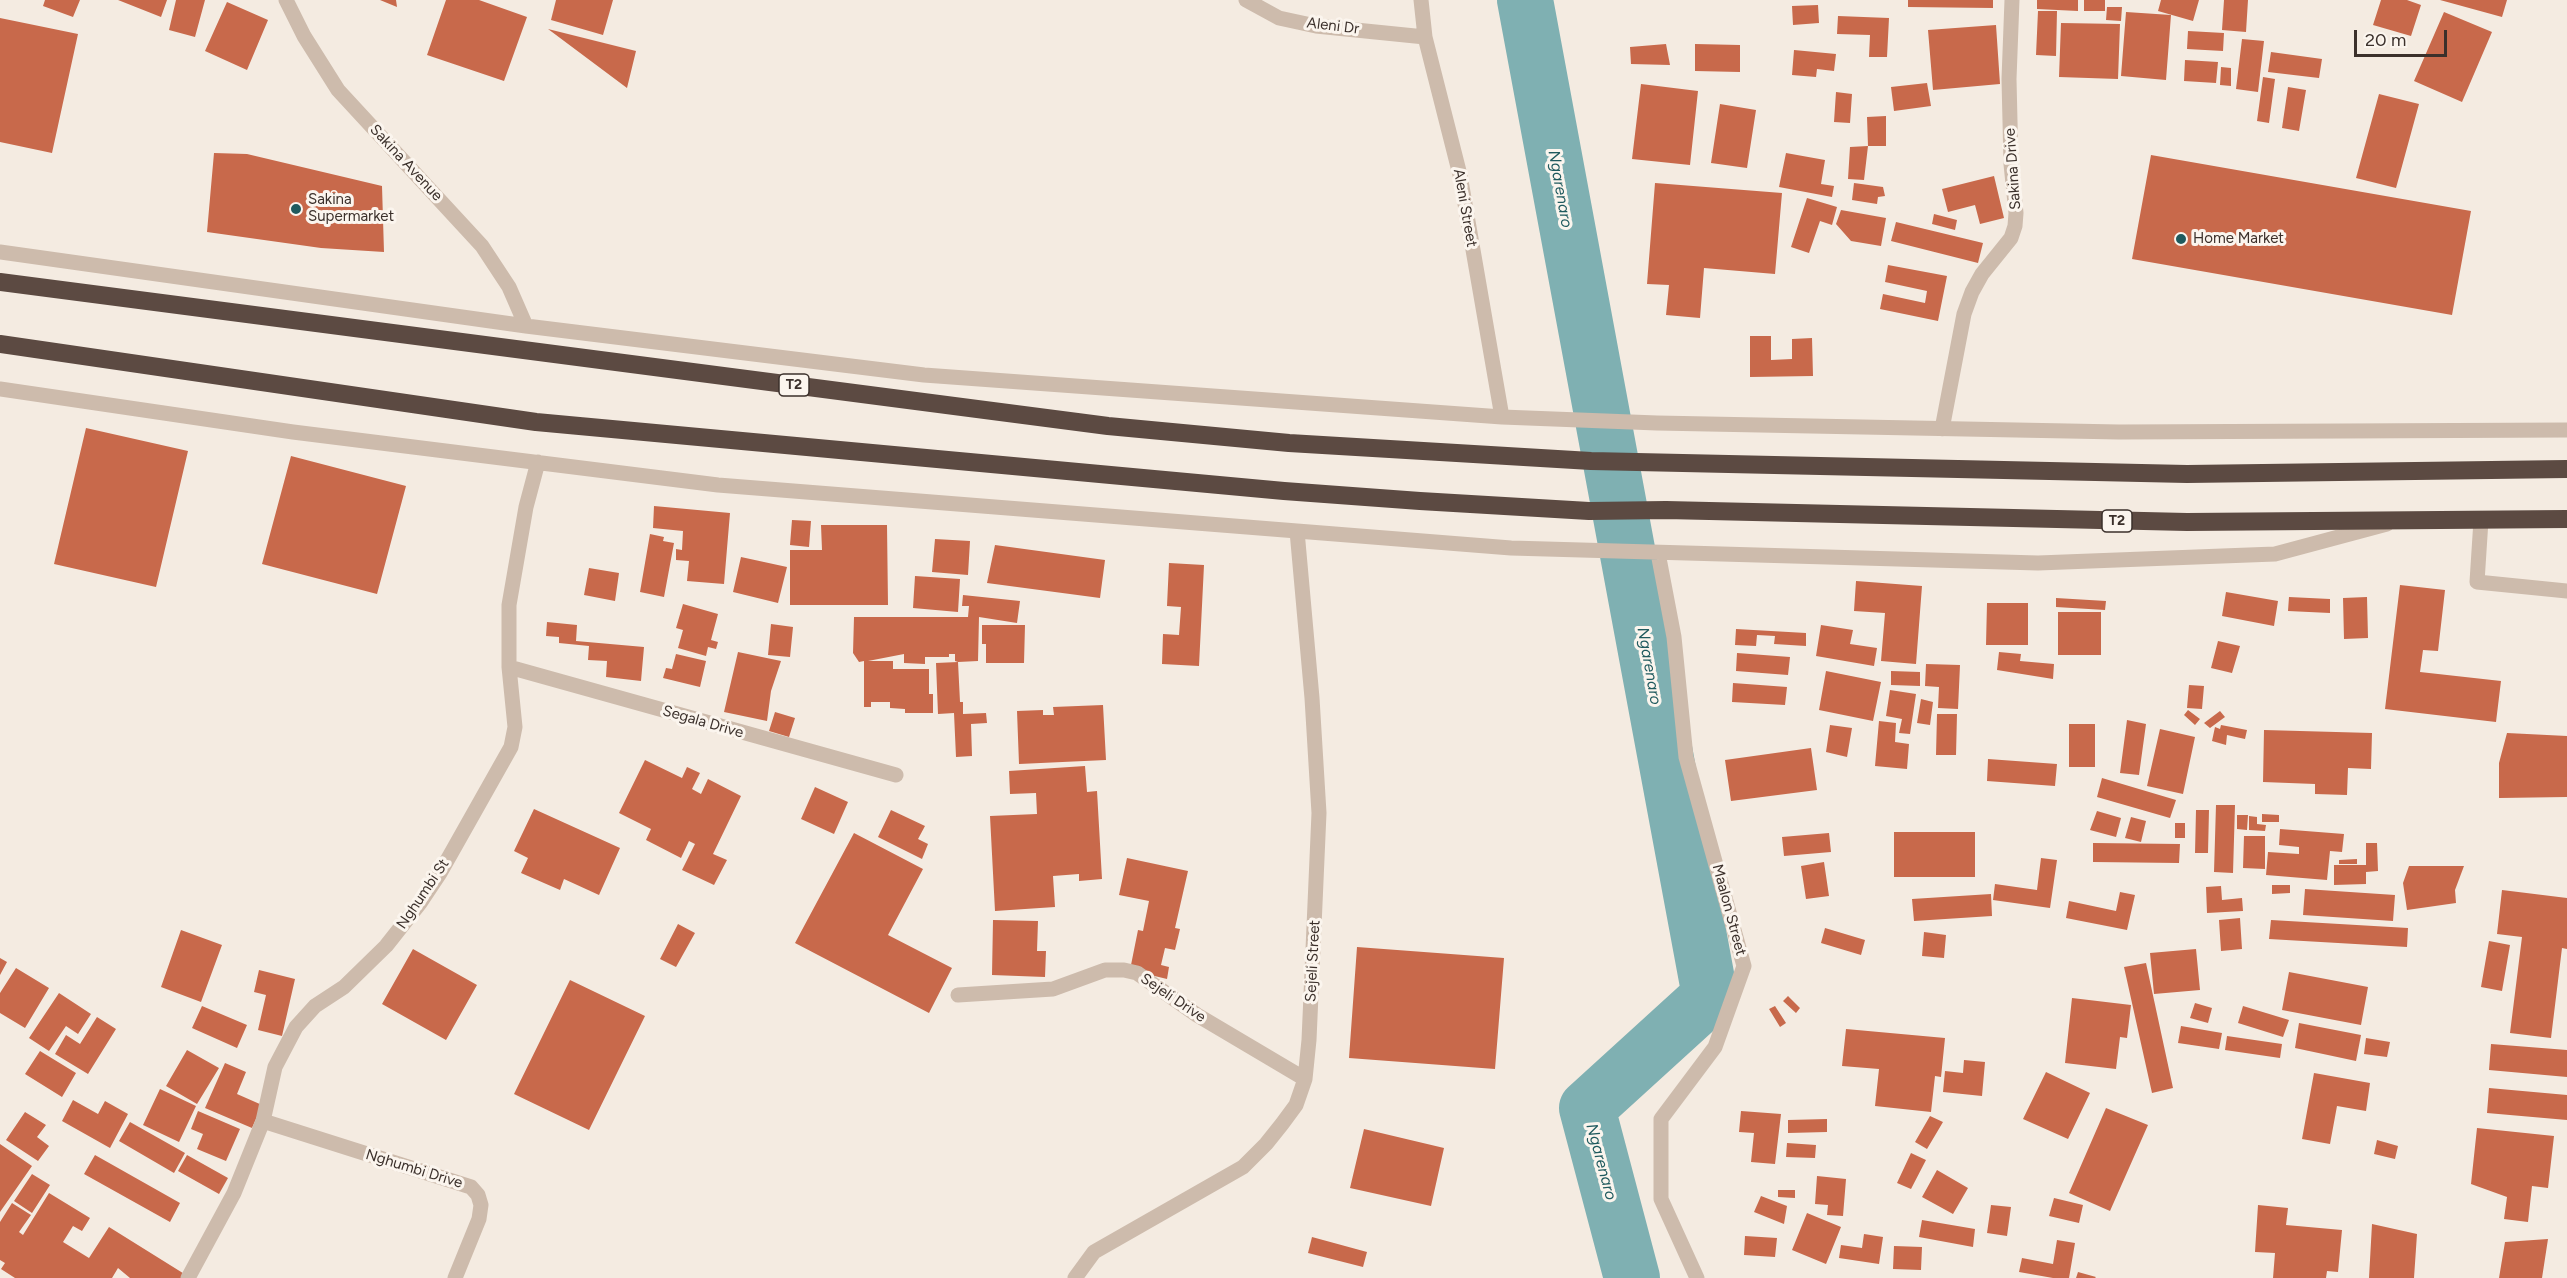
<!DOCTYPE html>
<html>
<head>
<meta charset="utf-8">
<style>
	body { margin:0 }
	#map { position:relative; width:2567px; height:1278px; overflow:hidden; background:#f4ebe1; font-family:Figtree,sans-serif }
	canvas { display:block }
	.scale { position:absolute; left:2354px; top:30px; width:93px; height:27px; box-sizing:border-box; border:3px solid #3b302b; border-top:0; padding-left:8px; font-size:18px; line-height:21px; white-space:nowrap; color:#3b302b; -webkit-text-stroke:4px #fbf5ee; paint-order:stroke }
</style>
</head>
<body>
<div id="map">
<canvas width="2567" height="1278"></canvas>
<div class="scale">20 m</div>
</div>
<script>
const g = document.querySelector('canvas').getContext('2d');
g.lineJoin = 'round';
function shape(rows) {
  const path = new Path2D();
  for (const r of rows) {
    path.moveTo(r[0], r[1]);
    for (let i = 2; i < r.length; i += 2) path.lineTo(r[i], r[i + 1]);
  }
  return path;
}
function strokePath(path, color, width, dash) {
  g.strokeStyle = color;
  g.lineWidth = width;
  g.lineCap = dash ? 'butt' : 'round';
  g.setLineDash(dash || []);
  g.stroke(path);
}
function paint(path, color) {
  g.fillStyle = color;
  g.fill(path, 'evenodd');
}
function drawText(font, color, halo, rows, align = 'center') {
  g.font = font + ' Figtree,sans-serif';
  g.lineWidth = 6;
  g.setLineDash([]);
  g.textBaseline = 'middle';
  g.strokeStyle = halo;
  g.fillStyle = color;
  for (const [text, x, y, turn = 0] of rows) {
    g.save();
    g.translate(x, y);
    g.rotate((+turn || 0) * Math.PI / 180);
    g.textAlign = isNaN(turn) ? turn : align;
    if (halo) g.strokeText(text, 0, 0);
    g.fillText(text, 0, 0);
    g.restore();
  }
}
strokePath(shape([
	[1525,0,1710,996,1587,1108,1632,1278]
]), '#7fb0b2', 56);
paint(shape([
	[45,0,80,0,73,17,43,6],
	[118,0,167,0,161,17],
	[176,0,205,0,195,37,169,30],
	[380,0,396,0,397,7],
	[446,0,479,0,527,17,504,81,427,55],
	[556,0,613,0,603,35,551,20],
	[1908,0,1993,0,1993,8,1908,7],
	[2037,0,2078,0,2078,11,2037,9],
	[2084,0,2105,0,2105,11,2084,11],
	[2161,0,2199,0,2193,21,2158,11],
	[2224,0,2248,0,2246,32,2222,30],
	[2381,0,2407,0,2421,5,2411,36,2373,25],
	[2440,0,2507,0,2502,17],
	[227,2,268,20,247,70,205,51],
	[1818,5,1819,23,1793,25,1792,6],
	[2107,7,2122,7,2121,21,2106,20],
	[2038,11,2057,11,2056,56,2036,55],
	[2126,12,2171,15,2166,80,2121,76],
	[2444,12,2492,32,2462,102,2414,81],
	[1838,16,1889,18,1887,57,1869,57,1870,35,1837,34],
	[0,18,78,34,52,153,0,142],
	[2061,23,2120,24,2118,79,2059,77],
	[1996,25,2000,84,1933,90,1928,30],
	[548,29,636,51,627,88],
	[2188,31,2224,33,2223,51,2187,49],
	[2242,39,2264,41,2258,92,2236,89],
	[1666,44,1670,65,1631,64,1630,47],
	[1695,44,1740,45,1740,72,1695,71],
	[1794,50,1836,54,1834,71,1817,69,1816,77,1792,75],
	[2271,52,2322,59,2319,78,2268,72],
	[2185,60,2218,62,2216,83,2184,81],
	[2221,67,2231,68,2231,86,2220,85],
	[2263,77,2275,79,2269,123,2257,121],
	[1927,83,1931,106,1894,111,1891,87],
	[1641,84,1698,91,1690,165,1632,159],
	[2288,87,2306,90,2299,131,2282,128],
	[1836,92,1852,94,1850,123,1834,122],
	[2379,94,2419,104,2396,188,2356,178],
	[1720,104,1756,110,1747,168,1711,163],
	[1886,116,1886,146,1868,146,1867,117],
	[1868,146,1864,180,1848,179,1850,147],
	[214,153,247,154,382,186,384,252,321,248,207,232],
	[1786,153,1825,160,1821,184,1834,186,1832,197,1779,187],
	[2151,155,2471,211,2452,315,2132,259],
	[1994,176,2004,218,1980,224,1975,205,1948,212,1942,189],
	[1655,183,1782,193,1775,274,1704,268,1700,318,1666,315,1669,285,1647,284],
	[1854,183,1883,187,1885,196,1878,197,1877,204,1852,200],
	[1807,198,1837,207,1832,225,1820,221,1809,253,1791,247],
	[1841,210,1886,218,1881,246,1851,241,1836,224],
	[1934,214,1957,220,1955,230,1932,224],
	[1896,222,1983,243,1978,263,1891,241],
	[1888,265,1947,276,1938,321,1880,309,1883,294,1925,303,1927,291,1885,282],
	[1750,336,1771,336,1771,360,1792,359,1792,339,1812,338,1813,376,1750,377],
	[86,428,188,451,156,587,54,564],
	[291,456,406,486,377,594,262,564],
	[654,506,730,513,724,584,687,581,689,561,676,560,676,549,682,550,683,531,653,528],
	[792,520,811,521,809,547,790,545],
	[821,525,887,525,888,605,790,605,790,550,822,550],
	[650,534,664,537,663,541,674,543,664,597,640,592],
	[935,539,970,541,968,575,932,572],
	[995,545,1105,560,1100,598,987,583],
	[741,557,787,567,778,603,733,592],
	[1169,563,1204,565,1199,666,1162,664,1163,634,1179,635,1181,607,1167,606],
	[589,568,619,573,615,601,584,595],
	[915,576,960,579,958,612,913,608],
	[1856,581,1922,586,1916,664,1881,661,1885,613,1854,611],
	[2400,585,2445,590,2438,651,2423,650,2420,672,2501,681,2496,722,2385,709],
	[2226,592,2278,601,2274,626,2222,616],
	[963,595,1020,601,1017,623,979,617,978,661,958,662,955,661,955,654,949,654,949,657,925,657,925,664,904,663,904,654,868,661,893,661,893,669,929,669,929,694,933,694,933,713,905,713,905,709,890,708,890,702,871,702,871,707,864,707,864,661,859,662,853,653,854,617,968,617,969,606,962,606],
	[2289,597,2330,599,2330,613,2288,611],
	[2367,597,2368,638,2344,639,2343,598],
	[2056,598,2106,601,2105,610,2056,607],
	[1987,603,2028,603,2028,645,1986,645],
	[683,604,718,614,711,640,718,642,716,649,708,647,706,656,678,648,683,630,676,628],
	[2058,612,2101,612,2101,655,2058,655],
	[547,622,577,625,576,641,644,647,641,681,606,677,607,661,588,660,589,646,559,643,559,637,546,636],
	[771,624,793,627,790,657,768,655],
	[982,625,1025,625,1024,663,986,663,986,644,982,644],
	[1821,625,1853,630,1850,644,1877,648,1874,666,1816,656],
	[1736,629,1806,633,1806,646,1774,644,1775,636,1757,635,1756,646,1735,645],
	[2218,641,2240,646,2232,673,2211,668],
	[738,652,781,661,771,691,767,721,724,712],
	[1999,652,2021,654,2020,661,2054,664,2053,679,1997,670],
	[1737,653,1790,657,1788,675,1736,671],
	[676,654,706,661,700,687,663,678,666,668,672,669],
	[958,662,960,702,963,702,963,714,986,713,987,723,971,724,972,756,956,757,954,713,938,714,936,663],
	[1926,664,1960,665,1958,709,1938,708,1939,687,1925,686],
	[1826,671,1881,682,1873,721,1819,710],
	[1891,671,1920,672,1920,686,1891,685],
	[1733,683,1787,687,1785,705,1732,702],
	[2189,685,2204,686,2202,709,2187,708],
	[1890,690,1916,694,1910,734,1899,733,1902,719,1886,716],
	[1921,699,1933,702,1930,725,1917,723],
	[1103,705,1106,760,1019,764,1017,711,1043,710,1043,715,1054,715,1053,707],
	[2188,710,2200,719,2195,725,2184,715],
	[2220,711,2225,717,2210,728,2204,723],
	[775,712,795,718,789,737,769,731],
	[1937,714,1957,714,1956,755,1936,755],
	[2127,720,2146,724,2139,775,2120,773],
	[1879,721,1896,723,1895,742,1909,744,1907,769,1875,766],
	[2069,724,2095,724,2095,767,2069,767],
	[1830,725,1852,728,1847,757,1826,752],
	[2221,725,2247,730,2245,739,2227,735,2226,745,2212,741,2215,727,2220,729],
	[2160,729,2195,737,2183,794,2147,786],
	[2264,730,2372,733,2371,769,2348,768,2347,795,2315,794,2315,784,2263,782],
	[2507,733,2567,736,2567,797,2499,798,2499,763],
	[1811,748,1817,790,1731,801,1725,760],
	[1988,759,2057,764,2055,786,1987,781],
	[645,760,682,778,687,767,700,773,692,789,701,794,708,779,741,796,713,854,727,860,714,885,682,870,695,844,689,841,681,858,646,840,651,829,619,813],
	[1085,766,1087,792,1097,791,1102,879,1079,881,1079,874,1053,876,1055,907,995,911,990,816,1037,814,1036,793,1010,794,1009,771],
	[2102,778,2176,800,2170,818,2097,797],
	[815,787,848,802,834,834,801,819],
	[2216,805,2235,805,2233,873,2214,872],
	[534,809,620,848,599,895,564,879,560,890,521,873,528,858,514,851],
	[891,810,925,826,918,839,928,844,922,859,878,837],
	[2196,810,2209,810,2208,853,2195,853],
	[2097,811,2121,818,2116,837,2090,830],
	[2262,814,2279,815,2279,822,2262,822],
	[2237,815,2248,815,2247,830,2237,829],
	[2249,816,2257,817,2257,824,2266,825,2265,831,2249,830],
	[2131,817,2146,821,2141,842,2125,838],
	[2175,823,2185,823,2185,838,2175,838],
	[2280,829,2344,834,2342,852,2330,851,2327,880,2266,875,2268,852,2299,854,2299,847,2279,845],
	[1894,832,1975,832,1975,877,1894,877],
	[854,833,923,869,888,935,952,968,929,1013,795,943],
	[1829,833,1831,852,1784,856,1782,837],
	[2244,836,2265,836,2265,869,2243,868],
	[2093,843,2180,844,2179,863,2093,862],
	[2366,843,2377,843,2378,871,2366,872,2366,884,2334,885,2334,865,2366,865],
	[1127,858,1188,871,1175,928,1180,929,1175,950,1165,948,1161,965,1169,967,1167,979,1130,970,1138,930,1143,931,1149,901,1119,895],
	[2041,858,2057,860,2050,908,1993,900,1995,884,2037,890],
	[2357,859,2357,864,2339,864,2339,860],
	[1824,862,1829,896,1806,899,1801,866],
	[2409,866,2464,866,2455,890,2456,903,2407,910,2403,883],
	[2272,885,2290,885,2290,893,2272,894],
	[2221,886,2222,900,2242,898,2243,911,2207,913,2206,887],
	[2305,889,2395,895,2393,921,2303,915],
	[2502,890,2567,898,2567,949,2562,948,2551,1038,2510,1033,2522,937,2497,934],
	[2120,892,2135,895,2127,930,2066,918,2069,901,2116,911],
	[1991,894,1992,916,1914,921,1912,899],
	[2240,918,2242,949,2221,951,2219,920],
	[993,920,1038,921,1037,951,1046,951,1045,977,992,975],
	[2271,920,2408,928,2407,947,2269,939],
	[678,924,695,933,676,967,660,959],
	[1825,928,1865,940,1861,955,1821,943],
	[181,930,222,945,201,1002,161,987],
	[1924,932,1946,935,1944,958,1922,956],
	[2489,941,2510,945,2502,991,2481,987],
	[1357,947,1504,958,1495,1069,1349,1058],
	[413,949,477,985,446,1040,382,1004],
	[2196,949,2200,990,2154,994,2150,953],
	[0,958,7,962,0,975],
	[2146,963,2173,1088,2152,1093,2124,967],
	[16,968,49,988,25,1028,0,1013,0,993],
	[259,970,295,979,282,1036,258,1030,266,995,254,992],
	[2289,972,2368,987,2361,1025,2282,1010],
	[570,980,645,1016,589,1130,514,1094],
	[59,993,91,1014,78,1034,66,1026,49,1051,29,1038],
	[1788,996,1800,1008,1796,1013,1783,1001],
	[2072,998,2131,1005,2127,1038,2120,1037,2116,1069,2065,1063],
	[2195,1003,2212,1008,2208,1023,2190,1018],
	[202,1006,247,1025,237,1048,192,1028],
	[1775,1006,1786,1023,1780,1027,1769,1009],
	[2243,1006,2289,1020,2283,1037,2238,1023],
	[97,1017,116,1029,88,1074,55,1054,66,1035,80,1044],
	[2299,1023,2361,1035,2356,1061,2295,1048],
	[2181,1026,2222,1033,2219,1049,2178,1043],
	[1846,1029,1945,1038,1941,1077,1935,1076,1931,1112,1875,1106,1879,1069,1842,1066],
	[2227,1036,2282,1044,2280,1058,2225,1050],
	[2366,1038,2390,1042,2387,1057,2364,1054],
	[2491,1044,2567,1050,2567,1077,2489,1070],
	[187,1050,219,1068,197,1104,166,1086],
	[40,1051,76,1073,62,1097,25,1074],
	[1964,1060,1985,1062,1982,1096,1943,1092,1945,1071,1963,1073],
	[225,1063,246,1072,237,1094,262,1105,252,1128,205,1108],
	[2046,1072,2090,1093,2068,1139,2023,1119],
	[2314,1073,2370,1083,2366,1111,2337,1106,2330,1144,2302,1139],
	[2489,1088,2567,1095,2567,1120,2487,1113],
	[160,1089,196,1106,179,1142,143,1125],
	[73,1100,98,1114,105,1101,128,1114,110,1148,62,1121],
	[2106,1108,2148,1125,2110,1211,2069,1193],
	[198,1111,240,1129,226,1161,197,1149,203,1134,191,1129],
	[1741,1111,1781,1114,1775,1164,1751,1162,1754,1133,1739,1132],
	[25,1112,46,1125,37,1137,49,1146,38,1161,6,1140],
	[1930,1116,1943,1122,1927,1149,1915,1142],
	[1827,1119,1827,1132,1788,1133,1788,1120],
	[130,1122,185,1153,174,1173,119,1141],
	[2477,1128,2554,1136,2548,1188,2532,1186,2528,1222,2504,1219,2507,1197,2471,1184],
	[1364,1129,1444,1148,1431,1206,1350,1188],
	[2377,1140,2398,1146,2395,1159,2374,1154],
	[1787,1143,1816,1145,1815,1158,1786,1157],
	[0,1144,32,1166,0,1212],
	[1911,1153,1926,1160,1911,1189,1897,1183],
	[95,1155,180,1203,170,1222,84,1174],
	[187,1155,228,1178,219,1194,178,1171],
	[1937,1170,1968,1188,1953,1214,1922,1197],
	[32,1174,50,1185,32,1213,14,1201],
	[1817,1176,1846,1179,1843,1216,1827,1215,1828,1205,1815,1204],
	[1778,1190,1795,1190,1795,1198,1778,1197],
	[49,1193,90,1218,82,1231,73,1226,63,1242,89,1258,109,1227,186,1275,184,1278,130,1278,118,1268,112,1278,15,1278,1,1269,5,1263,0,1260,0,1222,12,1203,31,1215,19,1232,23,1235],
	[1761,1196,1787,1206,1784,1224,1754,1212],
	[2054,1198,2083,1205,2079,1223,2049,1216],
	[1991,1205,2011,1207,2007,1236,1987,1233],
	[2258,1205,2288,1208,2286,1225,2342,1230,2338,1272,2327,1271,2326,1278,2273,1278,2275,1253,2255,1252],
	[1807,1213,1841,1227,1826,1264,1792,1250],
	[1922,1220,1975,1229,1973,1247,1919,1237],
	[2372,1224,2417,1234,2414,1278,2369,1278],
	[1864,1234,1883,1237,1879,1264,1839,1258,1841,1245,1862,1248],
	[1745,1236,1777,1238,1775,1257,1744,1255],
	[1312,1237,1367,1252,1363,1267,1308,1253],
	[2548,1239,2542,1278,2499,1278,2505,1242],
	[2057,1240,2075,1243,2069,1278,2053,1278,2019,1272,2022,1258,2053,1264],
	[1894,1246,1922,1247,1921,1270,1893,1269],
	[2078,1272,2096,1277,2095,1278,2076,1278]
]), '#c8694b');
strokePath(shape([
	[286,0,304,36,338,90,482,246,509,287,526,326],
	[1246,0,1279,18,1316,26,1425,37],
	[1421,0,1425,37,1460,175,1502,417],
	[0,252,526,326,924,375,1502,417,1657,423,2119,432,2567,430],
	[0,389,293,432,718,485,1511,548,2038,563,2275,554,2387,524],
	[1942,429,1964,314,1972,292,1982,274,2011,238,2015,226,2016,213,2011,164,2009,79,2012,0],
	[2481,520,2477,582,2567,591],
	[1658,553,1674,637,1686,757,1744,966,1715,1047,1661,1119,1661,1199,1697,1278],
	[509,667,896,775],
	[958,995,1053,989,1105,970,1124,970,1137,973,1197,1015,1305,1079],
	[263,1121,471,1187,478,1195,481,1205,479,1219,455,1278],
	[188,1278,234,1193,263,1121,275,1067,296,1027,315,1006,344,987,386,946,420,903,440,873,511,747,515,727,509,667,509,605,526,507,538,462],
	[1075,1278,1094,1252,1243,1167,1266,1144,1282,1124,1296,1105,1305,1079,1309,1040,1319,813,1312,698,1297,531]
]), '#cdbbac', 15);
strokePath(shape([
	[0,282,1108,426,1289,443,1591,461,2187,474,2567,469],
	[0,344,536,422,1284,491,1420,501,1589,511,1666,510,2187,522,2567,519]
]), '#5c4a42', 18);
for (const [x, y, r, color] of [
	[296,209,6,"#1f5a5e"],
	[2181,239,6,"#1f5a5e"]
]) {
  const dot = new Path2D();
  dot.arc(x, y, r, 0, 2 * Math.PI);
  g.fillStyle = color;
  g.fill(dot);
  strokePath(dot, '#fbf5ee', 2);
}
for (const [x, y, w] of [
	[794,385,30],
	[2117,521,30]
]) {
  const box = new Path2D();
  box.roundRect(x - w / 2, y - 11, w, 22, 4.5);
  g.fillStyle = '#fbf5ee';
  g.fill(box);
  strokePath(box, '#3b302b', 1.5);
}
drawText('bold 14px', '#3b302b', null, [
	["T2",794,385],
	["T2",2117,521]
]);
drawText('15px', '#3b302b', '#fbf5ee', [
	["Aleni Dr",1333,26,7],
	["Sakina Avenue",406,163,47],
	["Sakina Drive",2013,169,-94],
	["Aleni Street",1465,208,80],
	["Segala Drive",703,722,16],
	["Nghumbi St",423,894,-56],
	["Maalon Street",1729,910,75],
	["Sejeli Street",1313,961,-87],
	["Sejeli Drive",1173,998,34],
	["Nghumbi Drive",414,1169,17]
]);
drawText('15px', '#3b302b', '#fbf5ee', [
	["Sakina",308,200],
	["Supermarket",308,217],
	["Home Market",2193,239]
], 'left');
drawText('italic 16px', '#1f5a5e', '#fbf5ee', [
	["Ngarenaro",1560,189,80],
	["Ngarenaro",1649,666,80],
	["Ngarenaro",1601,1162,75]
]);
</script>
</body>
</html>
